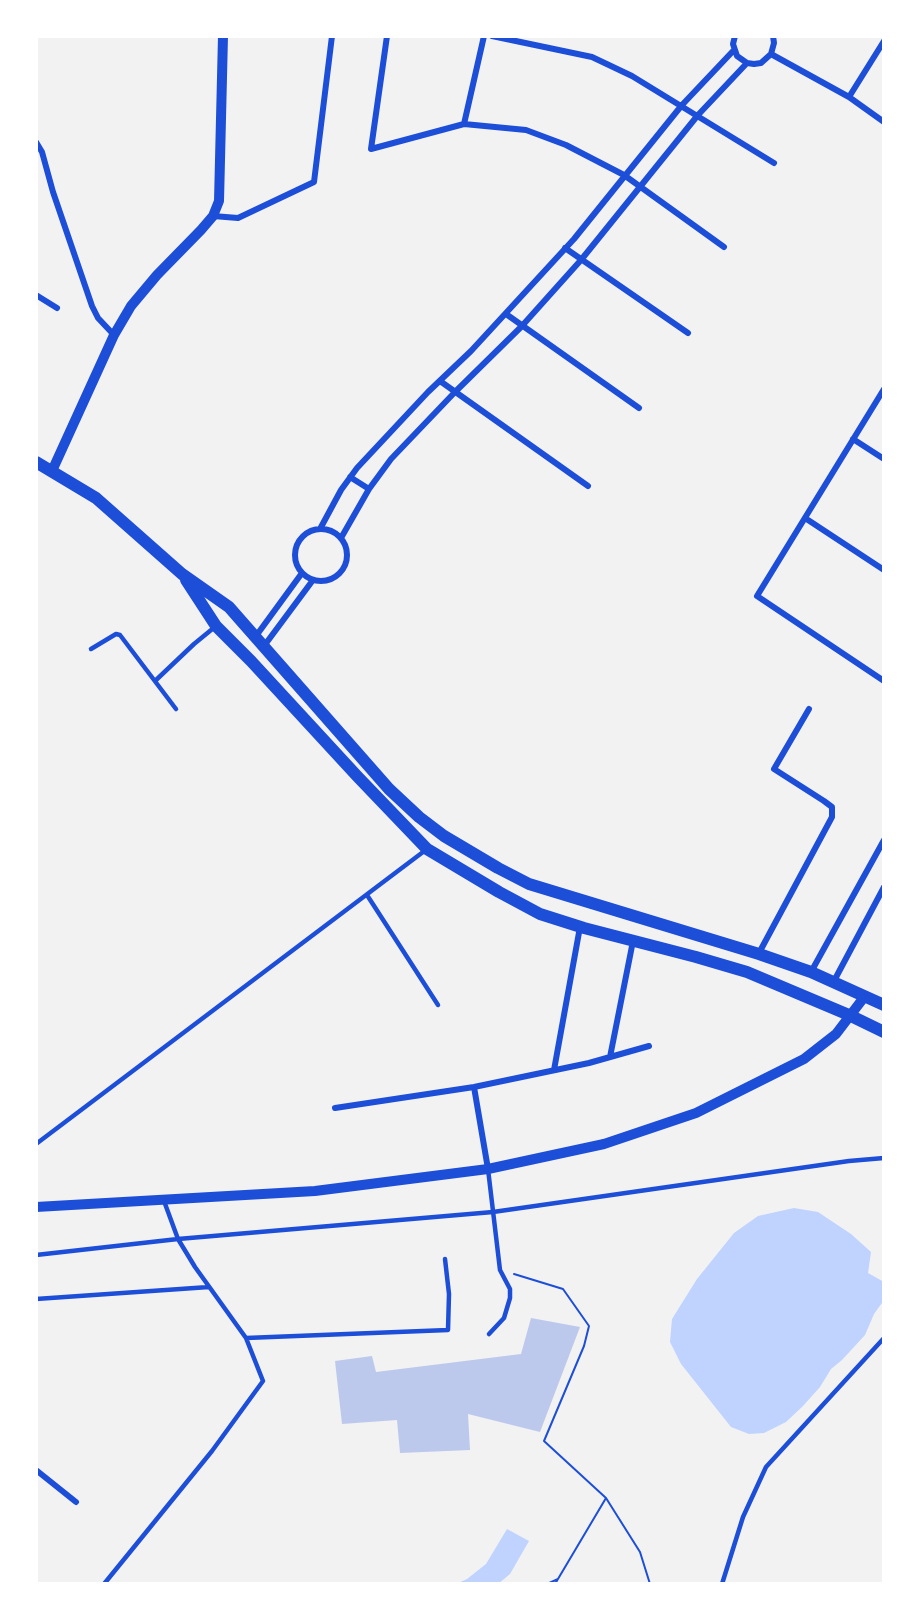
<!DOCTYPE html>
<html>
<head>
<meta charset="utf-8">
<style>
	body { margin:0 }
	#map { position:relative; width:920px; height:1620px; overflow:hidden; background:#f2f2f2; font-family:"Golos Text",sans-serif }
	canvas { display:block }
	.frame { position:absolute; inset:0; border:38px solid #fff; pointer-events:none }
</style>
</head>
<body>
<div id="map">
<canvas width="920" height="1620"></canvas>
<div class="frame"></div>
</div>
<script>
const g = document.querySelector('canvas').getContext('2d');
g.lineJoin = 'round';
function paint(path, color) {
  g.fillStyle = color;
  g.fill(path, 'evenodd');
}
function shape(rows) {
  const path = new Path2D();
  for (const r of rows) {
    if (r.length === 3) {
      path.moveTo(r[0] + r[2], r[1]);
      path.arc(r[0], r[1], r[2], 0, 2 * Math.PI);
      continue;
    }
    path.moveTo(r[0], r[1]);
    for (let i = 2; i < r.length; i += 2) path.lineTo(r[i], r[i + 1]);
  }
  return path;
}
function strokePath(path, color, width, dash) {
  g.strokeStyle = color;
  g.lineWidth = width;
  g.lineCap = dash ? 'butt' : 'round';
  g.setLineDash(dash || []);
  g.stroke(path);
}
paint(shape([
	[794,1208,818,1212,851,1234,871,1252,868,1273,884,1282,884,1300,874,1314,865,1335,842,1360,831,1369,820,1387,803,1406,786,1422,764,1433,749,1434,731,1427,681,1364,670,1342,672,1319,697,1279,734,1233,758,1216],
	[507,1529,529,1541,510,1574,498,1584,456,1584,467,1579,486,1564]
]), '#bfd3fe');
paint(shape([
	[531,1318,580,1327,540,1432,468,1414,470,1450,400,1453,397,1420,342,1424,335,1361,372,1356,376,1372,521,1354]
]), '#bdc9ec');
strokePath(shape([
	[514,1274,563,1289,589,1326,584,1346,544,1441,606,1498,555,1584],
	[606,1498,640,1552,650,1584],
	[547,1584,558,1579]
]), '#1d4ed8', 2);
strokePath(shape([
	[91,649,116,634,120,635,176,709],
	[155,681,194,644,216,626],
	[367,895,438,1005],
	[36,1144,427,849],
	[488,1169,500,1270,510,1289,510,1298,504,1318,489,1334],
	[164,1201,178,1239,195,1267,246,1338,448,1330,449,1294,445,1259],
	[36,1255,178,1239,493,1212,849,1161,884,1158],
	[36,1299,209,1287],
	[104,1584,212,1451,263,1381,246,1338],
	[722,1584,743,1517,766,1467,884,1338]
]), '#1d4ed8', 4.5);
strokePath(shape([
	[387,36,371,149,464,124,526,130,566,145,624,175,724,247],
	[492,36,592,57,632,76,774,163],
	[735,36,733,44,737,56,747,63,754,64,761,63,771,54,774,43,773,36],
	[771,54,849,97,884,122],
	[849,97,884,41],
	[464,124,484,36],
	[36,142,42,152,53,192,92,306,98,318,114,335],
	[213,216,238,218,314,182,332,36],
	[565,248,688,333],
	[36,295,57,308],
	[506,314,639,408],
	[440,381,588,486],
	[884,389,757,596,884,681],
	[853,439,884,459],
	[350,477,369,489],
	[805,518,884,570],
	[321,555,26],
	[320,529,341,490,357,468,428,392,471,351,574,239,682,105,734,50],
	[341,538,369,489,391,459,455,392,521,327,581,260,698,115,747,63],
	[256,636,302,573],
	[264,646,313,580],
	[759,953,832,817,832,807,824,801,774,769,809,709],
	[811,972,884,840],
	[834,981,884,887],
	[610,1057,633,941],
	[554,1070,580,927],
	[474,1087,488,1169],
	[335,1108,474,1087,589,1063,649,1046],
	[36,1470,76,1502]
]), '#1d4ed8', 6);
strokePath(shape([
	[52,471,114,335,131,306,157,275,201,230,213,216,219,201,223,36],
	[36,1207,315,1191,488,1169,604,1144,696,1113,804,1059,836,1034,865,996]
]), '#1d4ed8', 10);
strokePath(shape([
	[36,462,96,498,182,574,229,607,389,789,419,817,444,836,498,868,529,884,759,954,811,972,884,1005],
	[186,580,216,626,251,661,357,776,427,849,499,892,540,914,584,928,696,957,747,972,849,1015,884,1032]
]), '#1d4ed8', 12);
</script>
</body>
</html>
